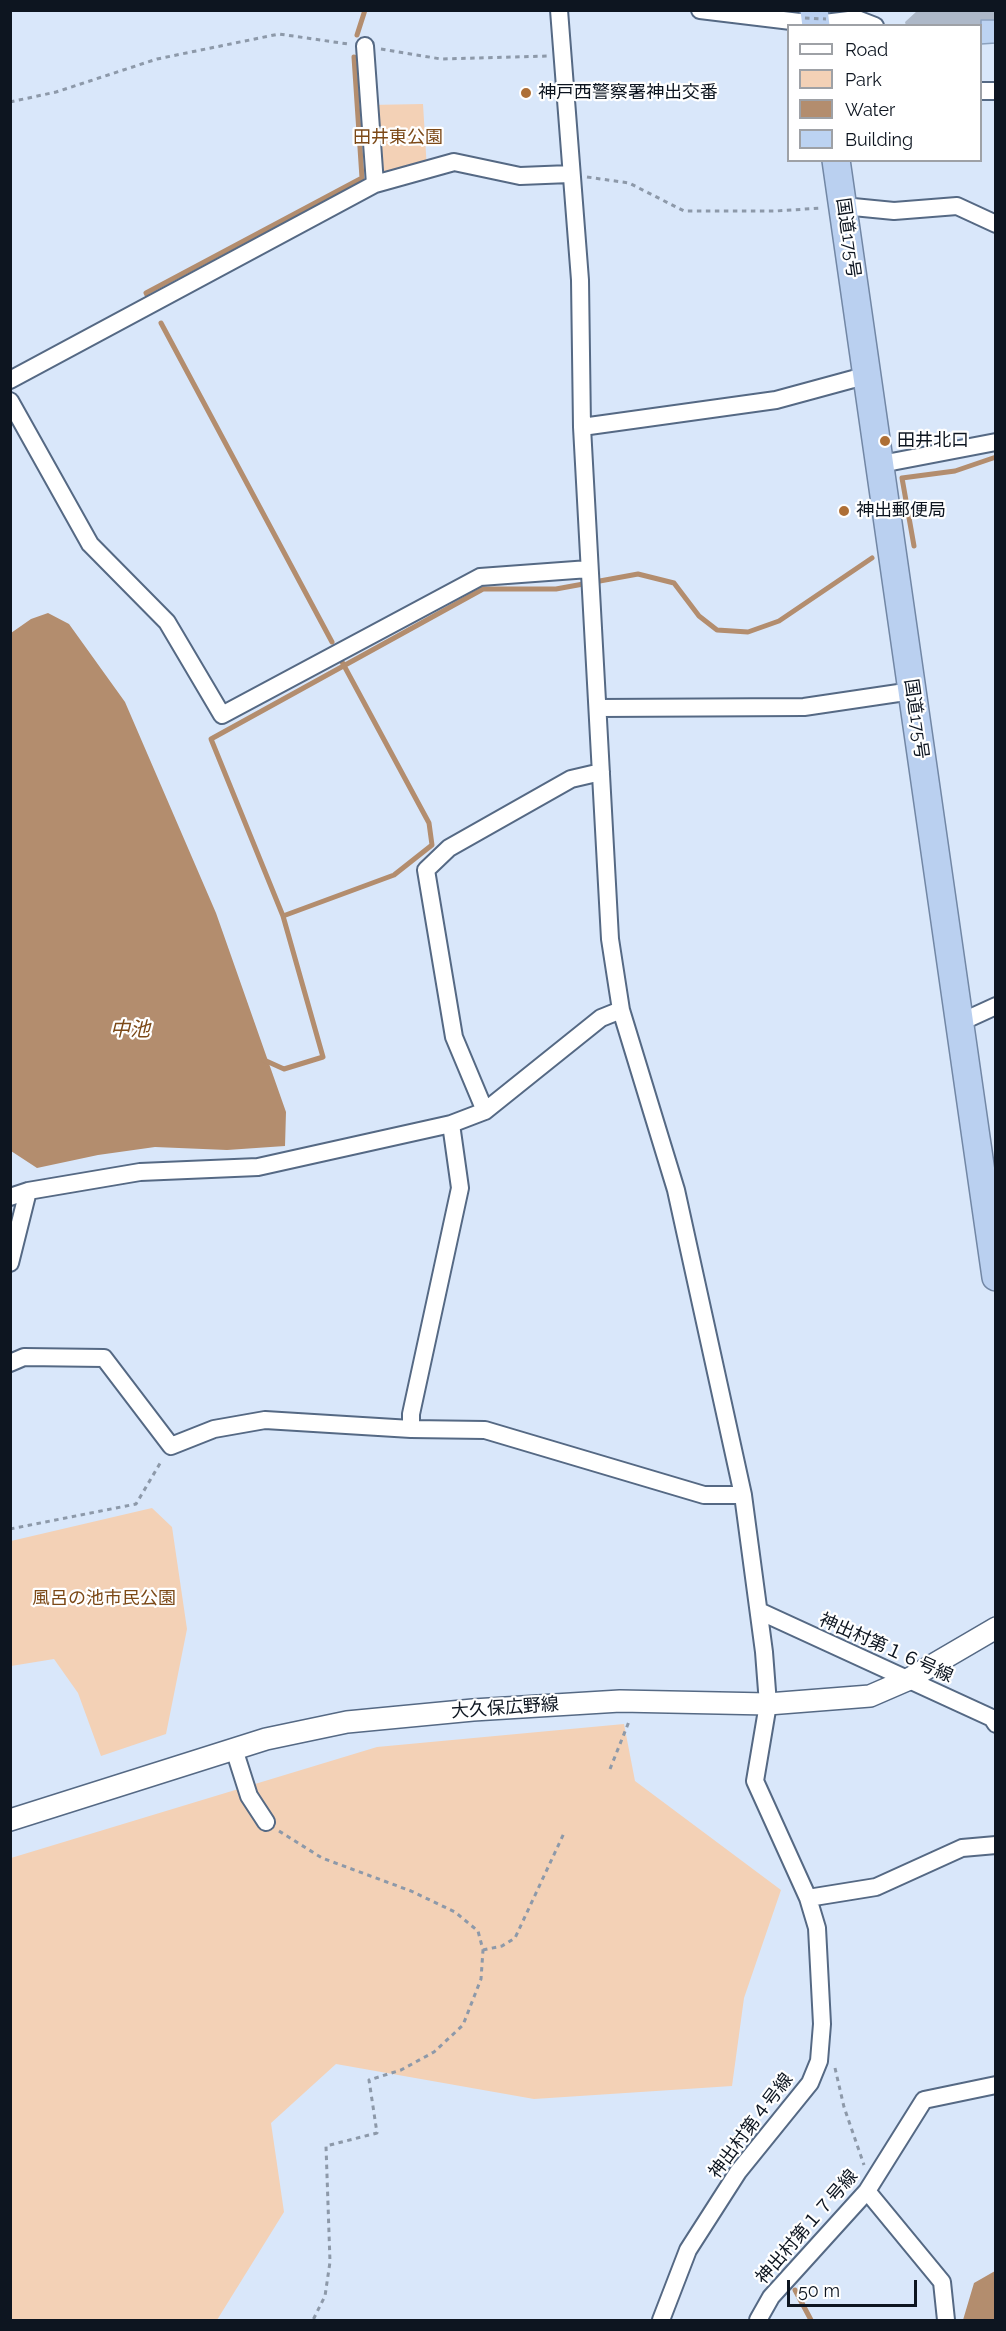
<!DOCTYPE html>
<html>
<head>
<meta charset="utf-8">
<style>
	body { margin:0 }
	#map { position:relative; width:1006px; height:2331px; overflow:hidden; background:#d9e7fa; font-family:Raleway,sans-serif }
	canvas { display:block }
	.frame { position:absolute; inset:0; border:12px solid #0d1520; pointer-events:none }
	.legend { position:absolute; left:787px; top:24px; width:195px; height:138px; box-sizing:border-box; background:#fff; border:2px solid #9ea1a6; margin:0; padding:8px 10px; list-style:none; font-size:18px; color:#0d1520 }
	.legend li { display:flex; align-items:center; gap:12px; height:30px }
	.legend b { width:30px; border:2px solid #9ea1a6 }
	.scale { position:absolute; left:787px; top:2280px; width:130px; height:27px; box-sizing:border-box; border:3px solid #0d1520; border-top:0; padding-left:8px; font-size:18px; line-height:21px; white-space:nowrap; color:#0d1520; -webkit-text-stroke:4px #fff; paint-order:stroke }
</style>
</head>
<body>
<div id="map">
<canvas width="1006" height="2331"></canvas>
<div class="frame"></div>
<ul class="legend">
<li><b style="height:8px;background:#fff"></b>Road</li>
<li><b style="height:16px;background:#f3d1b6"></b>Park</li>
<li><b style="height:16px;background:#b38d6e"></b>Water</li>
<li><b style="height:16px;background:#bcd3f2"></b>Building</li>
</ul>
<div class="scale">50 m</div>
</div>
<script>
const g = document.querySelector('canvas').getContext('2d');
g.lineJoin = 'round';
function paint(path, color) {
  g.fillStyle = color;
  g.fill(path, 'evenodd');
}
function shape(rows) {
  const path = new Path2D();
  for (const r of rows) {
    path.moveTo(r[0], r[1]);
    for (let i = 2; i < r.length; i += 2) path.lineTo(r[i], r[i + 1]);
  }
  return path;
}
function strokePath(path, color, width, dash) {
  g.strokeStyle = color;
  g.lineWidth = width;
  g.lineCap = dash ? 'butt' : 'round';
  g.setLineDash(dash || []);
  g.stroke(path);
}
function drawText(font, color, halo, rows, align = 'center') {
  g.font = font + ' Raleway,"Noto Sans JP",sans-serif';
  g.lineWidth = 4.5;
  g.setLineDash([]);
  g.textBaseline = 'middle';
  g.strokeStyle = halo;
  g.fillStyle = color;
  for (const [text, x, y, turn = 0] of rows) {
    g.save();
    g.translate(x, y);
    g.rotate((+turn || 0) * Math.PI / 180);
    g.textAlign = isNaN(turn) ? turn : align;
    if (halo) g.strokeText(text, 0, 0);
    g.fillText(text, 0, 0);
    g.restore();
  }
}
paint(shape([
	[423,104,427,170,375,184,369,105],
	[152,1508,172,1527,187,1629,166,1734,101,1756,78,1693,54,1659,11,1666,11,1541],
	[624,1724,635,1781,781,1890,744,1998,732,2086,534,2099,336,2064,271,2123,284,2212,217,2320,11,2320,11,1858,377,1747]
]), '#f3d1b6');
paint(shape([
	[48,613,69,624,125,702,216,913,286,1112,285,1146,227,1150,155,1147,98,1155,37,1168,11,1151,11,633,31,619],
	[995,2271,995,2320,963,2320,974,2283]
]), '#b38d6e');
paint(shape([
	[996,10,996,42,980,42,980,26,906,26,905,22,917,11]
]), '#0003');
strokePath(shape([
	[357,35,365,10],
	[148,297,146,293,362,178,354,57],
	[161,323,332,642],
	[914,546,902,478,955,471,996,457],
	[283,916,394,875,432,845,429,823,341,660],
	[264,1060,284,1069,323,1057,283,916,211,739,483,589,556,589,638,574,674,583,699,616,717,630,748,632,779,621,872,558],
	[795,2290,811,2320]
]), '#b38d6e', 5);
const building = shape([
	[981,20,996,20,996,43,981,44,981,20]
]);
paint(building, '#bcd3f2');
strokePath(building, '#8ba1be', 1.5);
const minor = shape([
	[559,10,580,280,582,427,610,939,621,1010,676,1190,743,1495,764,1652,768,1704,755,1781,808,1898,817,1928,822,2024,819,2061,810,2083,738,2172,688,2250,661,2320],
	[700,10,816,24,857,19,875,26],
	[980,91,996,91],
	[375,184,454,162,520,176,570,174],
	[843,206,894,211,957,206,996,224],
	[10,380,375,184,365,46],
	[10,401,90,544,167,622,222,715,480,577,589,569],
	[582,427,776,400,868,375],
	[881,464,996,442],
	[598,708,804,707,912,691],
	[961,1022,996,1006],
	[485,1111,454,1037,426,870,449,848,571,779,601,772],
	[10,1197,28,1191,140,1172,258,1167,451,1124,485,1111,601,1018,621,1010],
	[10,1263,28,1191],
	[10,1363,24,1357,104,1358,171,1446,214,1429,265,1420,411,1429,485,1430,704,1495,743,1495],
	[411,1429,411,1414,460,1188,451,1124],
	[759,1611,992,1718,996,1724],
	[234,1749,249,1796,266,1822],
	[808,1898,876,1887,962,1848,996,1845],
	[867,2191,942,2282,946,2320],
	[758,2320,771,2297,867,2191,924,2100,996,2085]
]);
const tertiary = shape([
	[10,1820,266,1739,347,1722,473,1710,620,1701,768,1704,870,1696,907,1680,996,1628]
]);
const trunk = shape([
	[814,10,816,26],
	[836,160,996,1277]
]);
strokePath(minor, '#556984', 20);
strokePath(tertiary, '#556984', 24);
strokePath(trunk, '#7287a5', 30);
strokePath(shape([
	[381,49,441,59,548,56],
	[10,102,56,92,157,59,279,34,348,44],
	[587,177,629,183,684,211,776,211,821,208],
	[10,1529,136,1504,162,1460],
	[610,1769,630,1719],
	[279,1831,322,1858,411,1891,455,1912,478,1931,483,1950,481,1979,463,2025,434,2052,401,2070,369,2080,377,2133,326,2146,330,2262,325,2296,313,2320],
	[483,1950,502,1946,515,1938,565,1831],
	[835,2068,844,2107,864,2165]
]), '#8d99a9', 3, [4.5, 4.5]);
strokePath(minor, '#fff', 16);
strokePath(tertiary, '#fff', 21);
strokePath(trunk, '#bad0f0', 27);
strokePath(shape([
	[805,18,826,19]
]), '#8d99a9', 3, [4.5, 4.5]);
for (const [x, y, r, color] of [
	[526,93,6,"#ae6f36"],
	[885,441,6,"#ae6f36"],
	[844,511,6,"#ae6f36"]
]) {
  const dot = new Path2D();
  dot.arc(x, y, r, 0, 2 * Math.PI);
  g.fillStyle = color;
  g.fill(dot);
  strokePath(dot, '#fff', 2);
}
drawText('18px', '#0d1520', '#fff', [
	["神戸西警察署神出交番",538,93],
	["田井北口",897,441],
	["神出郵便局",856,511]
], 'left');
drawText('18px', '#7c4917', '#fff', [
	["田井東公園",398,138],
	["風呂の池市民公園",104,1599]
]);
drawText('18px', '#0d1520', '#fff', [
	["国道175号",848,238,82],
	["国道175号",916,719,82],
	["神出村第１６号線",886,1648,24],
	["大久保広野線",505,1708,-4],
	["神出村第４号線",751,2126,-53],
	["神出村第１７号線",807,2227,-49]
]);
drawText('italic 20px', '#7c4917', '#fff', [
	["中池",130,1030]
]);
</script>
</body>
</html>
